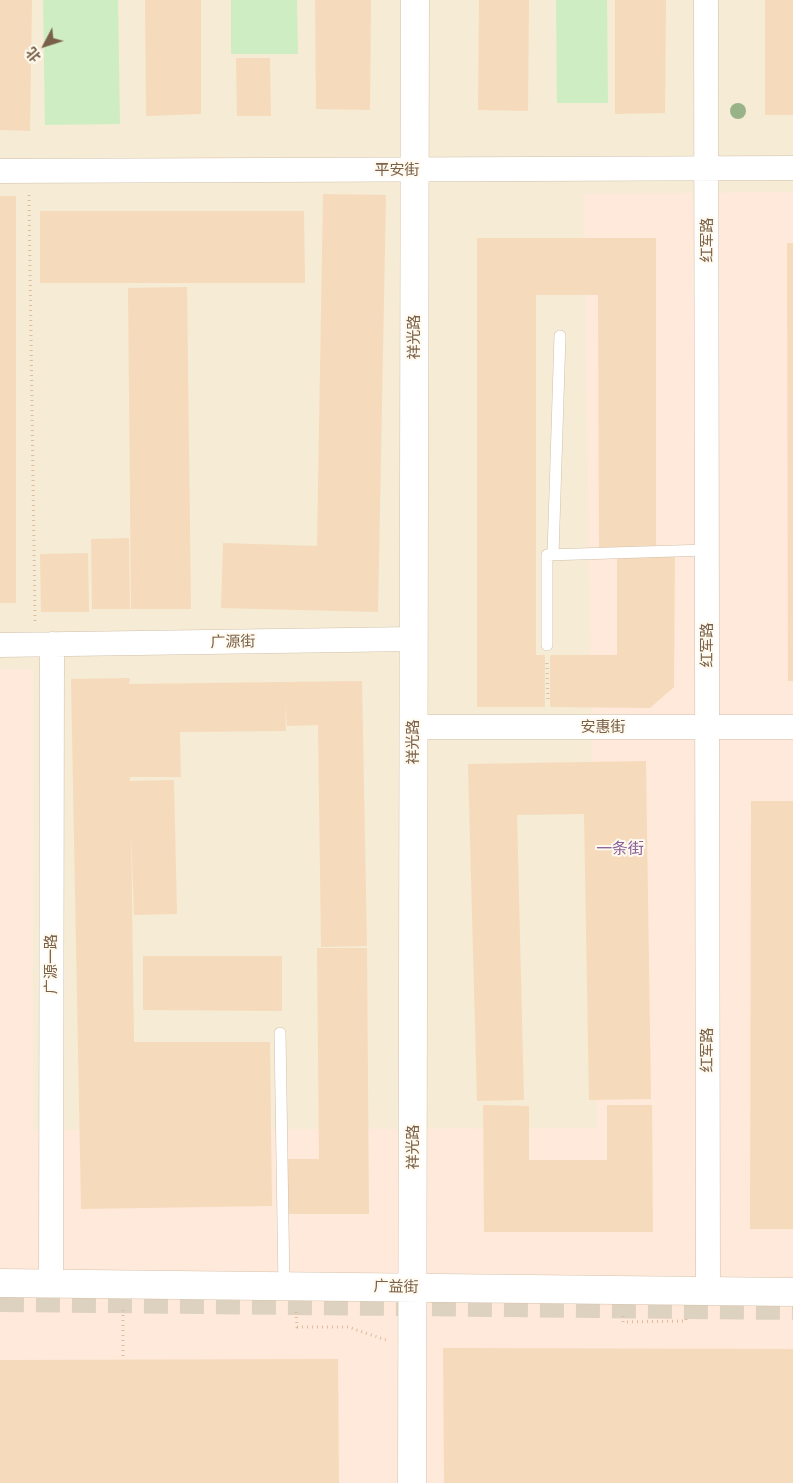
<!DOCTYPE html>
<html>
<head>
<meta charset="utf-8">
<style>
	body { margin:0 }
	#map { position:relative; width:793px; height:1483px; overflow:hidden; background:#fef8e7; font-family:Raleway,"Noto Sans SC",sans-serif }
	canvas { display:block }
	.north { position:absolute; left:20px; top:20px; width:50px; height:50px; -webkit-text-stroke:4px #fffaef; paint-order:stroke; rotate:230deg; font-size:14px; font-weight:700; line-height:20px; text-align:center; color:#7a6048 }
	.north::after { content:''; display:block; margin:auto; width:18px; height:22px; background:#7a6048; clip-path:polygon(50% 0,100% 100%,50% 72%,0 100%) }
</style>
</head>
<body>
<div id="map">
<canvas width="793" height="1483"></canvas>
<div class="north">北</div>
</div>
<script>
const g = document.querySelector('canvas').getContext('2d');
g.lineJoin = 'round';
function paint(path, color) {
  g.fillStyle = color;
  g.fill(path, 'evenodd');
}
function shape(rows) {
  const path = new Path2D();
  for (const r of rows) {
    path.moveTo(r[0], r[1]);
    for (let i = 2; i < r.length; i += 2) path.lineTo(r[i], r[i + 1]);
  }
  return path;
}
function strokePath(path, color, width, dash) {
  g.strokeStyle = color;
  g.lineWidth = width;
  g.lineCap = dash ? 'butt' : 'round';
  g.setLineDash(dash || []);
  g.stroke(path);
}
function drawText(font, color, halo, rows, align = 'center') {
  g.font = font + ' Raleway,"Noto Sans SC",sans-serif';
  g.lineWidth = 4;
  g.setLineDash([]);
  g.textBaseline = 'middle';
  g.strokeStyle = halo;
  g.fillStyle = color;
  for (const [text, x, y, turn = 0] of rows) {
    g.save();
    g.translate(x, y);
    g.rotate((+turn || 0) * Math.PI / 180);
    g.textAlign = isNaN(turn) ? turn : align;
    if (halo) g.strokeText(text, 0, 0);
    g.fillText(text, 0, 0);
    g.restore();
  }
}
paint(shape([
	[0,0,793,0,793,1483,0,1483]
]), '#f6ebd4');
paint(shape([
	[793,192,793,1483,0,1483,0,669,33,669,33,1130,597,1128,584,194]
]), '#ffe9da');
paint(shape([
	[43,0,118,0,120,124,45,125],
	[231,0,297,0,298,54,231,54],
	[556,0,607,0,608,103,557,103]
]), '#cfedc3');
paint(shape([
	[0,0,32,0,30,131,0,130],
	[145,0,201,0,201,114,146,116],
	[315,0,371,0,370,110,316,109],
	[479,0,529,0,528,111,478,110],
	[615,0,666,0,665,113,615,114],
	[765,0,793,0,793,115,765,115],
	[236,58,270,58,271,116,237,116],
	[323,194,386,195,378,612,221,608,223,543,317,546],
	[0,196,16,196,16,603,0,603],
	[40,211,304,211,305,283,40,283],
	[477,238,656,238,656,550,599,550,598,295,536,295,536,655,545,655,545,707,477,707],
	[787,243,793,243,793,681,788,681],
	[187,287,191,609,131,609,128,288],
	[129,538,130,609,92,609,91,539],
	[88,553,89,612,41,612,40,554],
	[617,555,675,555,674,687,650,708,550,707,550,655,617,655],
	[130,678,129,684,362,681,367,946,321,947,318,725,287,726,285,704,286,731,180,732,181,777,130,777,130,781,174,780,177,914,134,915,131,829,134,1042,270,1042,272,1206,81,1209,71,679],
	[646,761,651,1099,589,1100,584,814,517,815,524,1100,477,1101,468,764],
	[751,801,793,801,793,1229,750,1229],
	[317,948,367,948,369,1214,288,1214,287,1159,319,1159],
	[143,956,282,956,282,1011,143,1010],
	[483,1105,529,1106,529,1160,607,1160,607,1105,652,1105,653,1232,484,1232],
	[443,1348,793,1349,793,1483,444,1483],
	[338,1359,339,1483,0,1483,0,1360]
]), '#f6dabc');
strokePath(shape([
	[0,1300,793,1308]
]), '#ddd2bf', 24, [24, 12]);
const lane = shape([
	[553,555,560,336],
	[547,645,547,555,707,550],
	[280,1033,284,1286]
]);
const street = shape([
	[706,0,708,1291],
	[0,171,793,168],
	[0,645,414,639],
	[413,727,793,727],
	[51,1284,52,644]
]);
const secondary = shape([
	[0,1283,793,1292],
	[412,1483,415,0]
]);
strokePath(lane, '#d1c0ab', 12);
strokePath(street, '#d1c0ab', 25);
strokePath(secondary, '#d7c3aa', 29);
strokePath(shape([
	[29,195,35,621],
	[547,663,548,702],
	[123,1310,123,1360],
	[296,1312,297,1327,348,1327,386,1340],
	[623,1316,623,1322,686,1321,686,1316]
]), '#dcbd9e', 3, [1, 4]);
strokePath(lane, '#fff', 11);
strokePath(street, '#fff', 24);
strokePath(secondary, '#fff', 28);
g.fillStyle = '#99b389';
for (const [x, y] of [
	[738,111]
]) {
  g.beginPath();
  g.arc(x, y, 8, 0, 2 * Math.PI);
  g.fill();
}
drawText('15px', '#7a6048', '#fffaef', [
	["平安街",397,170],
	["红军路",707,240,-90],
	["祥光路",414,337,-90],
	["广源街",233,642,-1],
	["红军路",707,645,-90],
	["安惠街",603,727],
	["祥光路",413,742,-90],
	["广源一路",51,964,-90],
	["红军路",707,1050,-90],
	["祥光路",413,1147,-90],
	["广益街",396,1287,1]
]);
drawText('16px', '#8b6097', '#fffaef', [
	["一条街",620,849]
]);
</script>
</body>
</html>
